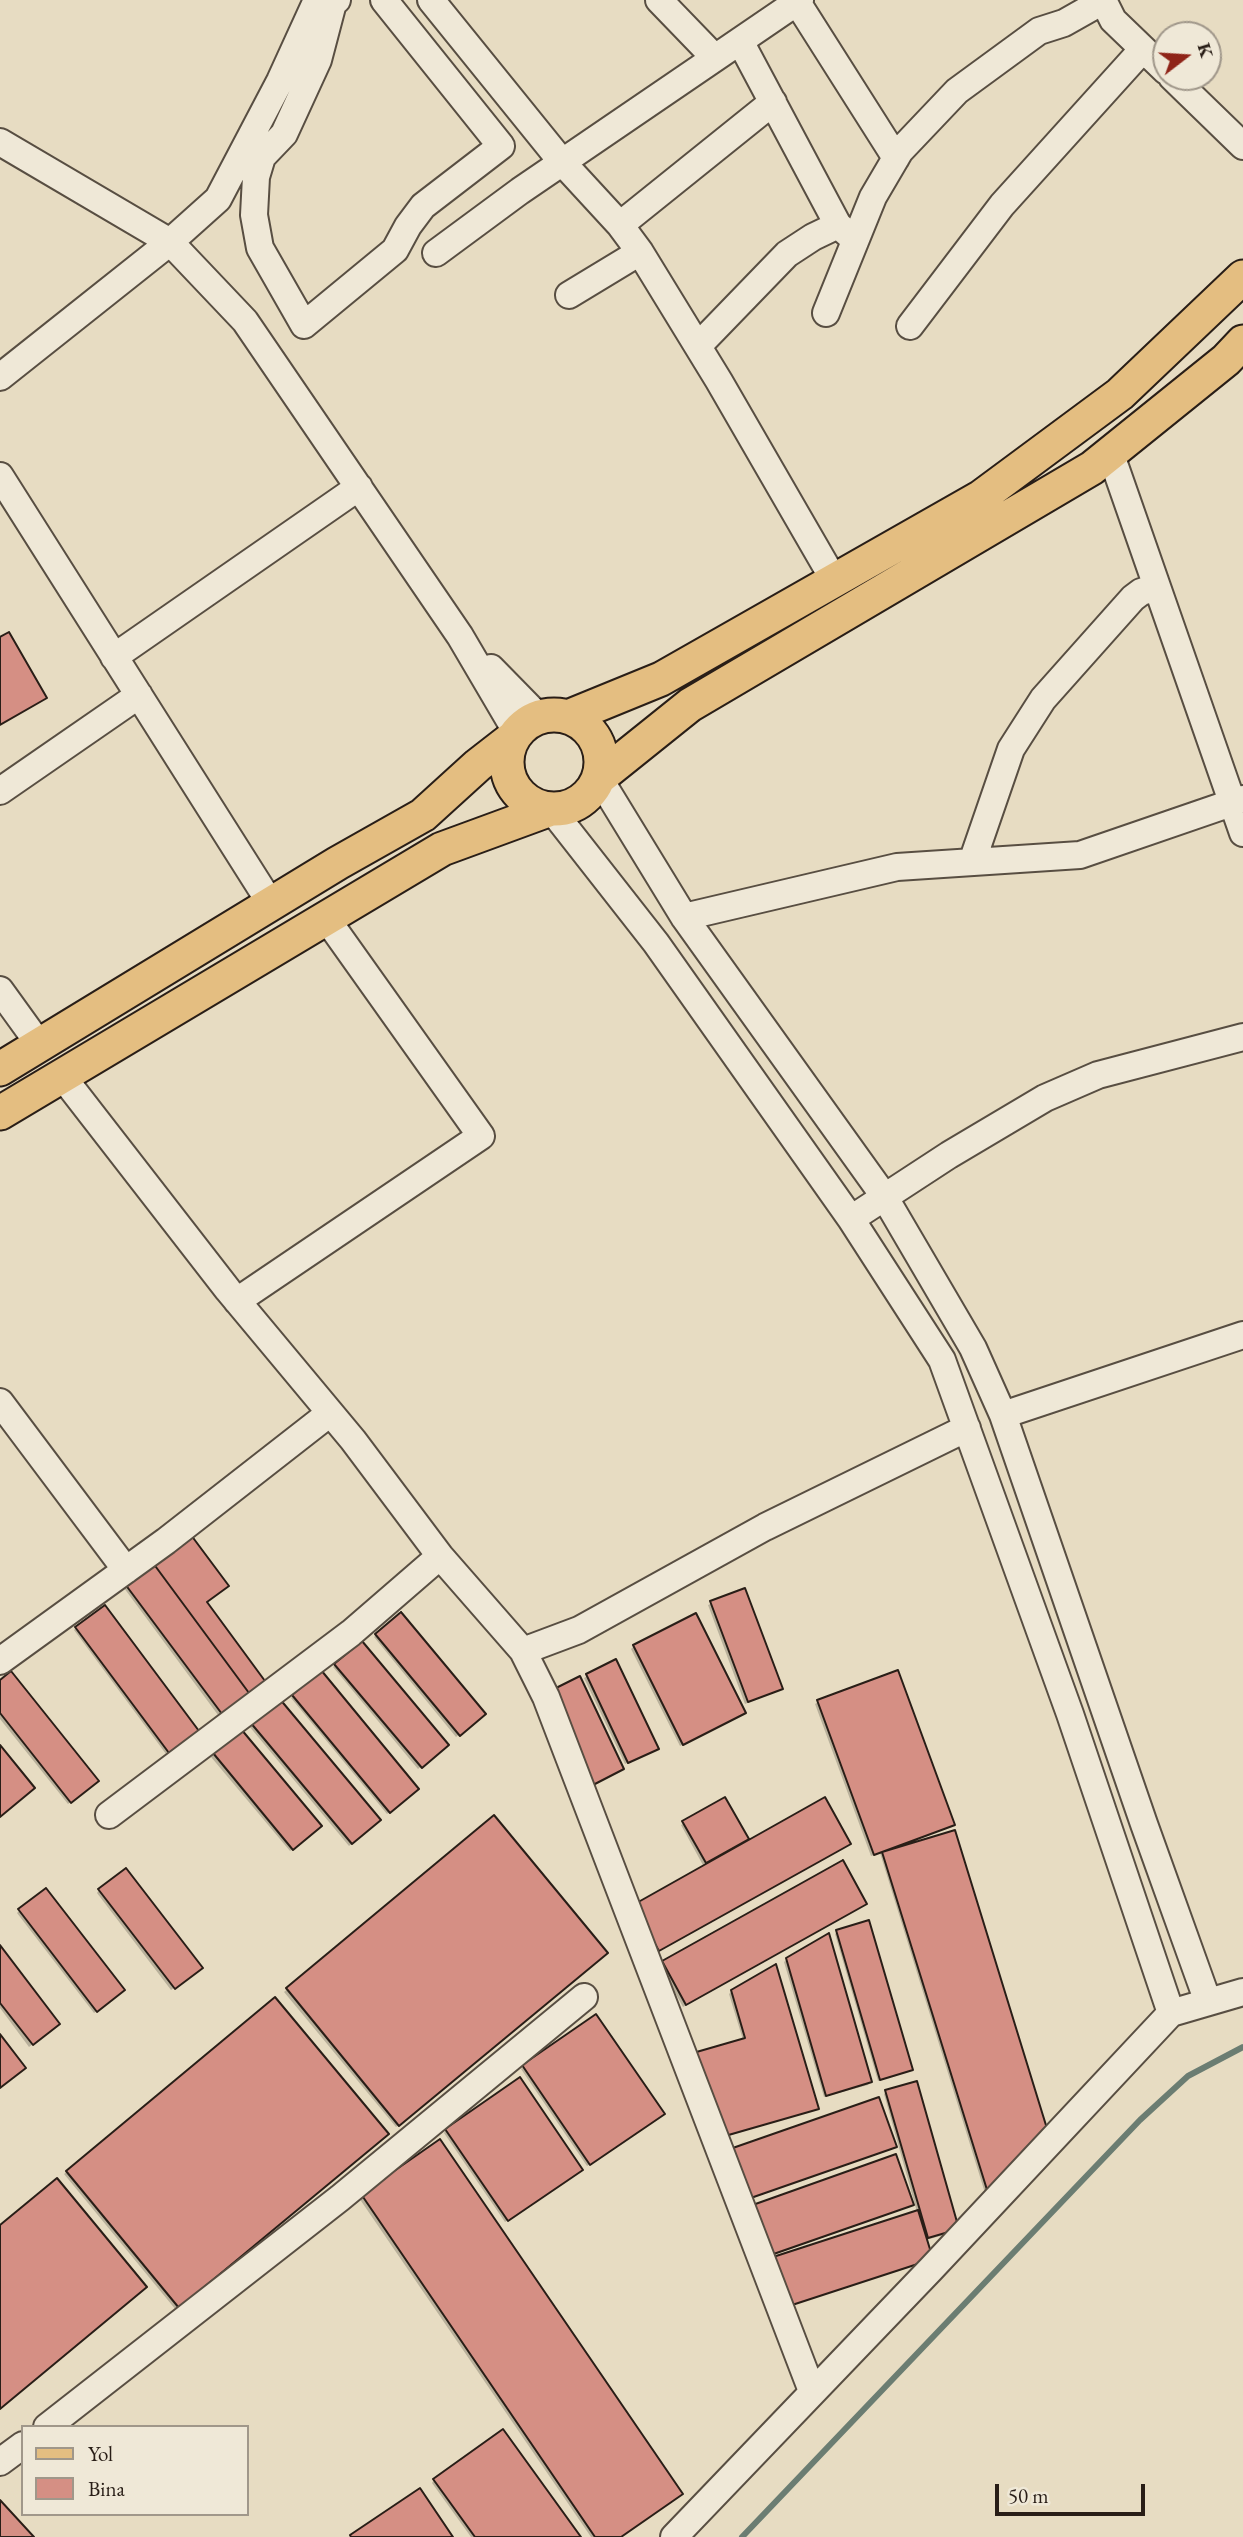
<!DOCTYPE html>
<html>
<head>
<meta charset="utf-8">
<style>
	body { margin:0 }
	#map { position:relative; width:1243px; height:2537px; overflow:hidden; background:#e7dcc2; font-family:"EB Garamond",serif }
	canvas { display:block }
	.legend { position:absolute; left:21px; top:2425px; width:228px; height:91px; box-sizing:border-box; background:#efe8d7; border:2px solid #a0978a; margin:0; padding:9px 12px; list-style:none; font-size:21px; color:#291e17 }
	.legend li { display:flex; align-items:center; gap:14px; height:35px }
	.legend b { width:35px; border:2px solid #a0978a }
	.north { position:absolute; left:1152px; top:21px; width:70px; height:70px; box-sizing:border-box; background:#efe8d7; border:2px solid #a0978a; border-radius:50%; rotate:73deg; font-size:19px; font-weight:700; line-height:28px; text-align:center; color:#291e17 }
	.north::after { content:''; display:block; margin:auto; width:24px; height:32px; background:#8f2418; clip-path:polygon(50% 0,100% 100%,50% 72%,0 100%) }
	.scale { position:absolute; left:995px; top:2484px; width:150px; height:32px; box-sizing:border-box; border:4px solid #291e17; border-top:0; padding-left:9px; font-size:21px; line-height:24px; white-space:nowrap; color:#291e17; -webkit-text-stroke:5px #efe8d7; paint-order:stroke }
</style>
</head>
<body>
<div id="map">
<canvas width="1243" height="2537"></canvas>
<ul class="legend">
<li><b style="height:9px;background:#e4be81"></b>Yol</li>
<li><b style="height:19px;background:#d58f84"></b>Bina</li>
</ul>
<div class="north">K</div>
<div class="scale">50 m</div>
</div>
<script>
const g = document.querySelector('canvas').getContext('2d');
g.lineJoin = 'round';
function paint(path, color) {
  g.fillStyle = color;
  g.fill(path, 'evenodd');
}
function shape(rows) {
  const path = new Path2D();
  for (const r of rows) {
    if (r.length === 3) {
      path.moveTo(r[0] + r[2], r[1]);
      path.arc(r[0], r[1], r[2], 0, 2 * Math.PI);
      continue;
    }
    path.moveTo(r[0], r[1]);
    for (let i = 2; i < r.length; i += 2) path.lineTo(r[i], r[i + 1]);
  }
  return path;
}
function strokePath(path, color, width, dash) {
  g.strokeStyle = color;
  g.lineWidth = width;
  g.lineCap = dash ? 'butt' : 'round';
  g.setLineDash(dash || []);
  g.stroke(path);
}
paint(shape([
	[127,1586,205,1603,261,1683,218,1715,124,1588],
	[744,1590,781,1689,745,1704,708,1605],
	[401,1614,484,1714,456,1737,374,1637],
	[76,1628,194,1733,166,1754,74,1630],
	[362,1643,447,1745,418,1769,333,1667],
	[634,1646,742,1715,680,1746,631,1649],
	[615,1661,654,1751,625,1764,584,1678],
	[321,1673,417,1788,387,1814,291,1698],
	[0,1683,97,1780,68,1804,0,1719],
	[279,1700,379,1820,349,1846,249,1726],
	[818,1702,953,1824,907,1843,1047,2134,985,2193,880,1853,871,1856,815,1704],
	[241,1732,319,1826,290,1851,211,1757],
	[725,1799,749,1842,846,1846,656,1953,632,1909,704,1867,681,1825],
	[494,1817,605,1953,396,2127,284,1992],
	[99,1890,198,1970,171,1990,97,1893],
	[863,1906,683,2007,660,1965,663,1963],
	[19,1911,120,1993,94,2013,17,1913],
	[837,1932,911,2070,908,2072,878,2081,835,1934],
	[0,1948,55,2027,29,2047,0,2008],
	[787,1959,870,2082,868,2085,824,2097,784,1962],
	[732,1991,817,2108,716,2140,743,2040,729,1994],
	[275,1999,387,2134,176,2310,64,2174],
	[523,2067,660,2116,587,2166,521,2069],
	[886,2092,955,2232,926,2240,929,2261,786,2307,917,2212,884,2094],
	[446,2130,579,2172,505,2222,444,2133],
	[895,2146,742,2202,726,2154],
	[362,2195,620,2537,591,2537,359,2198],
	[913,2203,909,2207,762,2259,746,2211],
	[434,2480,579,2537,471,2537,432,2483]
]), '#0003');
strokePath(shape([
	[742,2537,1140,2120,1188,2076,1243,2047]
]), '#6b7d72', 6);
const building = shape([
	[9,632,47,698,0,725,0,637,9,632],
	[191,1535,229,1586,207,1602,265,1681,249,1693,153,1563,191,1535],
	[153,1563,249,1693,222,1714,125,1584,153,1563],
	[745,1588,783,1689,748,1702,710,1601,745,1588],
	[105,1605,199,1731,169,1753,75,1627,105,1605],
	[401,1612,486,1714,460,1736,375,1634,401,1612],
	[696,1613,746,1713,683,1745,633,1645,696,1613],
	[362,1641,449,1745,422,1768,334,1664,362,1641],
	[616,1659,659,1749,628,1763,586,1674,616,1659],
	[321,1670,419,1789,390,1813,292,1695,321,1670],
	[898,1670,955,1825,874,1855,817,1700,898,1670],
	[11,1671,99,1781,71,1803,0,1713,0,1680,11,1671],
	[580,1676,624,1769,593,1785,548,1692,580,1676],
	[279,1698,381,1820,352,1844,250,1722,279,1698],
	[241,1729,322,1826,293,1850,213,1753,241,1729],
	[0,1745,35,1788,0,1817,0,1745],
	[725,1797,749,1839,706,1863,682,1821,725,1797],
	[825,1797,851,1844,659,1951,633,1905,825,1797],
	[494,1815,608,1953,399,2126,286,1988,494,1815],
	[955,1830,1049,2135,988,2193,882,1852,955,1830],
	[843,1860,867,1904,686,2005,662,1961,843,1860],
	[126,1868,203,1968,175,1989,98,1889,126,1868],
	[46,1888,125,1990,97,2012,18,1909,46,1888],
	[869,1920,913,2070,880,2080,836,1930,869,1920],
	[829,1933,872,2082,826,2096,786,1958,829,1933],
	[0,1945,60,2024,33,2045,0,2003,0,1945],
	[776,1964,819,2109,718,2138,693,2053,745,2038,731,1990,776,1964],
	[275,1997,389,2134,179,2308,66,2171,275,1997],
	[596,2014,665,2114,590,2165,522,2065,596,2014],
	[0,2034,26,2068,0,2088,0,2034],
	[520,2077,583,2170,508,2221,445,2129,520,2077],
	[917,2081,959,2229,928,2238,885,2090,917,2081],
	[879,2097,897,2147,745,2200,727,2150,879,2097],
	[440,2139,683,2494,621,2537,595,2537,361,2194,440,2139],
	[896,2154,914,2205,765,2257,747,2207,896,2154],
	[57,2178,147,2287,0,2409,0,2225,57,2178],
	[918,2210,933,2259,789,2306,773,2257,918,2210],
	[503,2429,581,2537,475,2537,433,2479,503,2429],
	[420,2488,453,2537,351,2537,350,2535,420,2488],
	[0,2500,34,2537,0,2537,0,2500]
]);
paint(building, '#d58f84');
strokePath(building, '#291e17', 2);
const minor = shape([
	[337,0,333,3,318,60,284,134,262,157,256,177,254,215,260,248,304,325,395,250,408,226,423,206,501,146,384,0],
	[431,0,562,162,620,225,640,252,719,381,834,580],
	[659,0,715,58],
	[1103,0,1113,20,1166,71],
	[797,2,896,158],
	[740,41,838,225,855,240],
	[1172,77,1243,146],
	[0,142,170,242,245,321,460,636,517,733],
	[620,225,773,102],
	[436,253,520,191,800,0],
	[569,295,640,252],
	[826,313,873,197,900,151,957,91,1039,31,1064,23,1103,1],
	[910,326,1002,205,1143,49],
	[698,346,787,254,813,237,838,225],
	[0,377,170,242,218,199,280,81,317,0],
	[1110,452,1243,833],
	[0,476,271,904],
	[114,657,359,487],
	[491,668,539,717],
	[599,778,684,917,884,1196,973,1348,1003,1415,1144,1824,1208,2002],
	[0,791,139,695],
	[551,809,656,943,851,1219,942,1360,1070,1714,1171,2013],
	[972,862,1011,749,1043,699,1133,598,1141,592,1157,587],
	[684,917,897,867,1080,855,1243,799],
	[0,990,39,1044],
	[62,1076,228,1290,353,1440,440,1556,523,1651,546,1697,812,2391],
	[851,1219,949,1155,1045,1098,1098,1075,1243,1037],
	[237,1301,481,1136,326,918],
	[0,1402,126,1570],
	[1003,1415,1243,1335],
	[523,1651,579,1630,765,1527,967,1428],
	[0,1661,166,1541,330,1413],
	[109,1815,351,1633,440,1556],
	[47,2427,340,2198,584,1997],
	[0,2462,23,2445],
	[674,2537,931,2269,1171,2013,1243,1992]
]);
const major = shape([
	[554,762,47],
	[568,717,661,679,981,497,1120,394,1243,277],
	[599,778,690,705,1092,468,1226,360,1243,342],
	[0,1069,338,863,423,815,478,765,514,737],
	[0,1113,442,849,551,809]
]);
strokePath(minor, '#584e42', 30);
strokePath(major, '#291e17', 37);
strokePath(minor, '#efe8d7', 26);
strokePath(major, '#e4be81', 33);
</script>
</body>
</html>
